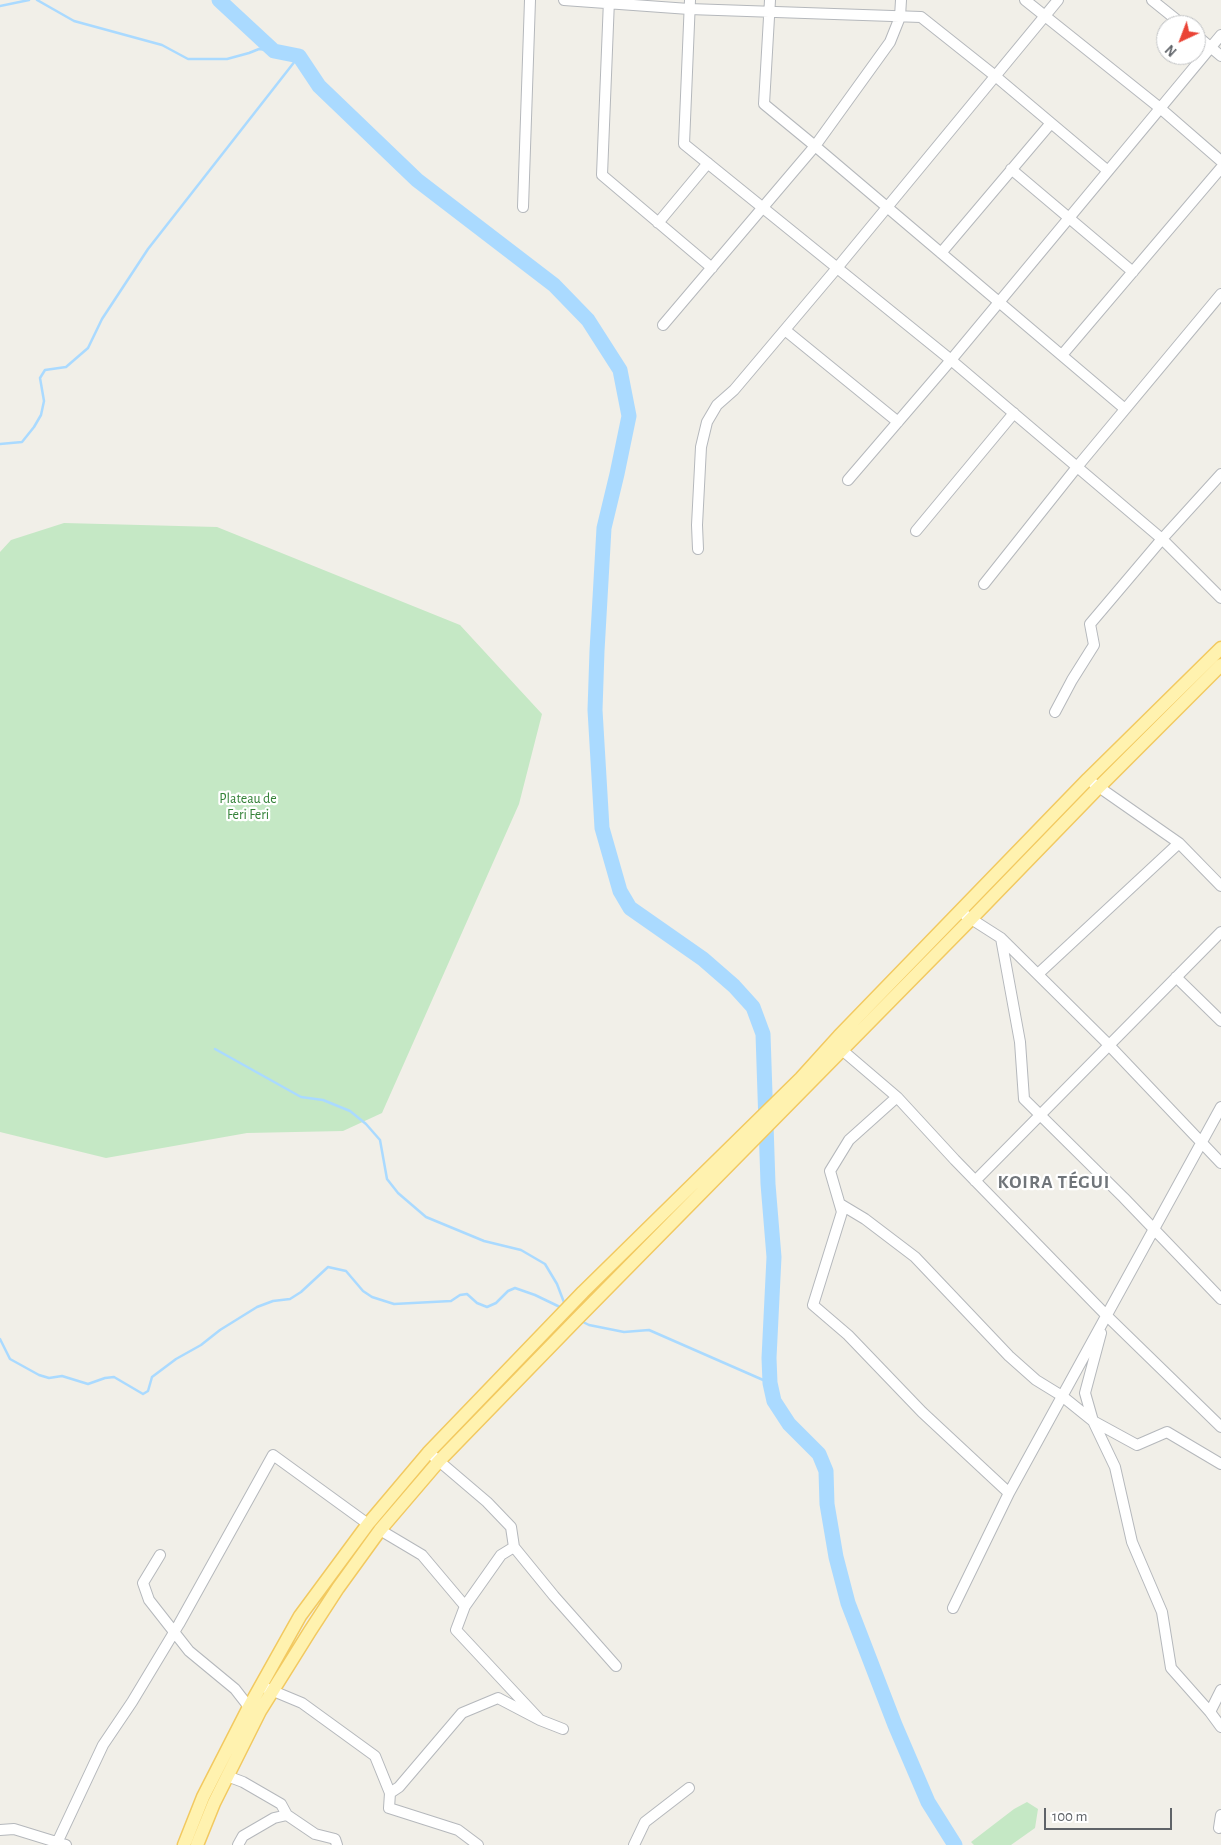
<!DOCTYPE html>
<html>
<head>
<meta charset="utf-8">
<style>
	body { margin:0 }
	#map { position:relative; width:1221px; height:1845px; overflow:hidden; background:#f1efe8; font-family:"Alegreya Sans",sans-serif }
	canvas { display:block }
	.north { position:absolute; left:1156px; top:15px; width:50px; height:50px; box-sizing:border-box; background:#fff; border:1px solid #bfc1c3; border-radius:50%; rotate:223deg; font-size:14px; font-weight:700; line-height:20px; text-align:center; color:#5f6368 }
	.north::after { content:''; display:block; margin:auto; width:18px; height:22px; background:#ea4335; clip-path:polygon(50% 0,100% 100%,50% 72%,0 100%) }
	.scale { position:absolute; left:1044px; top:1808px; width:128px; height:22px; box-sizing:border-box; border:2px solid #5f6368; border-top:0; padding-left:6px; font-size:15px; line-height:18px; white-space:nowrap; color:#5f6368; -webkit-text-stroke:4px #fff; paint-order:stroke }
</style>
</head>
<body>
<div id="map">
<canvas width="1221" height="1845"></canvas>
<div class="north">N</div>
<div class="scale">100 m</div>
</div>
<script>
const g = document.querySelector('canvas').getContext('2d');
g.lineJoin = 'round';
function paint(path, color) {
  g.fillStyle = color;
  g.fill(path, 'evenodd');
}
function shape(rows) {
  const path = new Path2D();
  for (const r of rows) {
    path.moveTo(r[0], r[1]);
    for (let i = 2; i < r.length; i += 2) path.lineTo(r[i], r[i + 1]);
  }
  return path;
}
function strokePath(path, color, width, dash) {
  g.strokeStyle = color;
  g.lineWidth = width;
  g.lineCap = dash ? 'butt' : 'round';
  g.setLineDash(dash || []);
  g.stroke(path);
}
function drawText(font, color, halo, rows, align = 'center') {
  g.font = font + ' "Alegreya Sans",sans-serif';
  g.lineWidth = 4.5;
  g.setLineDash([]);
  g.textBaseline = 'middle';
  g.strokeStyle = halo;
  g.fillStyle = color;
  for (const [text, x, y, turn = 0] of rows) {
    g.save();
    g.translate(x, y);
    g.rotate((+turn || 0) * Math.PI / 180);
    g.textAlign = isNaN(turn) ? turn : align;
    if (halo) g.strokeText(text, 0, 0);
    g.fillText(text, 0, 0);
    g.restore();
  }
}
paint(shape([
	[64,523,217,527,460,625,542,714,519,804,382,1113,343,1131,247,1133,106,1158,0,1132,0,552,11,540],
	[1027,1802,1038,1809,1035,1828,1011,1845,974,1845,971,1842,1014,1809]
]), '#c5e8c5');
strokePath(shape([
	[37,0,74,21,162,45,188,59,227,59,249,53,259,49,274,51],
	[0,6,29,0],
	[0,444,22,442,34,427,41,415,44,401,40,378,45,370,66,367,88,348,102,319,148,249,299,56],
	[215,1049,301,1097,323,1100,350,1111,366,1124,380,1140,387,1179,398,1193,426,1217,484,1241,521,1250,545,1264,557,1284,565,1305],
	[581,1321,589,1325,624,1332,649,1330,770,1383],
	[0,1339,10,1359,39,1375,49,1378,62,1376,88,1384,105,1378,114,1377,143,1394,148,1391,152,1377,176,1359,201,1345,220,1330,257,1307,273,1301,290,1299,301,1292,328,1267,346,1271,363,1291,372,1297,394,1304,451,1301,460,1295,467,1294,477,1303,487,1307,496,1303,508,1291,515,1288,535,1295,562,1308]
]), '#aadaff', 2.5);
strokePath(shape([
	[219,0,274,51,299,56,319,86,417,180,554,285,588,320,620,370,629,416,617,474,604,528,597,651,595,710,602,828,620,891,630,908,703,959,734,986,753,1007,763,1034,768,1184,774,1257,769,1358,770,1383,774,1401,789,1424,819,1454,826,1471,827,1504,836,1557,848,1603,895,1725,928,1802,955,1845]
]), '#aadaff', 15);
const minor = shape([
	[564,0,689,9,921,17,994,75,1108,171],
	[609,0,602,175,712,268],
	[690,0,684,144,951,360,1162,539,1221,598],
	[770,0,764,104,815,146,1125,409],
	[1025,0,1160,108,1221,161],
	[1152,0,1183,25],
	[1196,35,1221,56],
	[1011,169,1133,272],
	[523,207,530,0],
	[658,223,708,163],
	[941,253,1051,123],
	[663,325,815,146,890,42,900,17,901,0],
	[785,330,898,422],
	[1062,355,1221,168],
	[848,480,951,360,1221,35],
	[916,531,1014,413],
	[698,549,697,525,701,447,707,422,717,405,734,390,837,268,1058,0],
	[984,584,1077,467,1221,294],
	[1055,712,1072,680,1094,645,1090,624,1162,539,1221,474],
	[1093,783,1179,843,1221,886],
	[965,915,1001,938,1105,1041,1221,1163],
	[1001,938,1020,1042,1024,1099,1124,1198,1221,1299],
	[1038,974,1179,843],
	[1176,977,1221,1021],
	[842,1050,897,1097,955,1160,1106,1315,1221,1427],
	[897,1097,849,1140,830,1171,842,1212,813,1305,848,1335,922,1412,1009,1493],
	[975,1181,1221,932],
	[840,1204,865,1219,915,1257,1009,1356,1036,1380,1062,1396,1093,1421,1137,1445,1167,1432,1221,1464],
	[1101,1333,1085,1393,1093,1421,1115,1467,1132,1542,1162,1612,1171,1668,1210,1712,1221,1727],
	[433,1456,487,1502,511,1527,514,1547,554,1596,616,1666],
	[380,1530,422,1555,465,1606,456,1630,540,1720],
	[160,1555,143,1583,149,1600,189,1651,235,1689,249,1707],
	[465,1606,501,1555,514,1547],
	[953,1608,1009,1493,1221,1107],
	[266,1688,302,1703,375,1756,390,1793,389,1808,458,1830,478,1845],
	[1210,1712,1221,1690],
	[227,1776,243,1782,281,1804,287,1815,315,1834,335,1839,337,1845],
	[390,1793,399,1787,462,1713,498,1698,540,1720,563,1729],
	[1219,1828,1221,1815],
	[0,1830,14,1829,66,1845],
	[56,1845,103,1745,132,1702,179,1624,273,1455,368,1524],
	[238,1845,243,1836,274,1818,287,1815],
	[634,1845,645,1822,689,1788]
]);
const major = shape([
	[184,1845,203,1797,249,1707,300,1616,368,1524,428,1453,583,1292,801,1078,839,1036,1088,779,1221,648],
	[197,1845,214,1803,260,1711,310,1631,338,1588,380,1530,439,1461,576,1320,970,920,1098,788,1221,665]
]);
strokePath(minor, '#b5b8bc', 12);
strokePath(major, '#f2c960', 15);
strokePath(minor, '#fff', 10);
strokePath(major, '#fff2af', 12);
drawText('14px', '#348238', '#fff', [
	["Plateau de",248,799],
	["Feri Feri",248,815]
]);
g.letterSpacing = '1px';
drawText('bold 19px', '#70757a', '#fff', [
	["KOIRA TÉGUI",1054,1182]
]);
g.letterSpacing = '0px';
</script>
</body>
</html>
